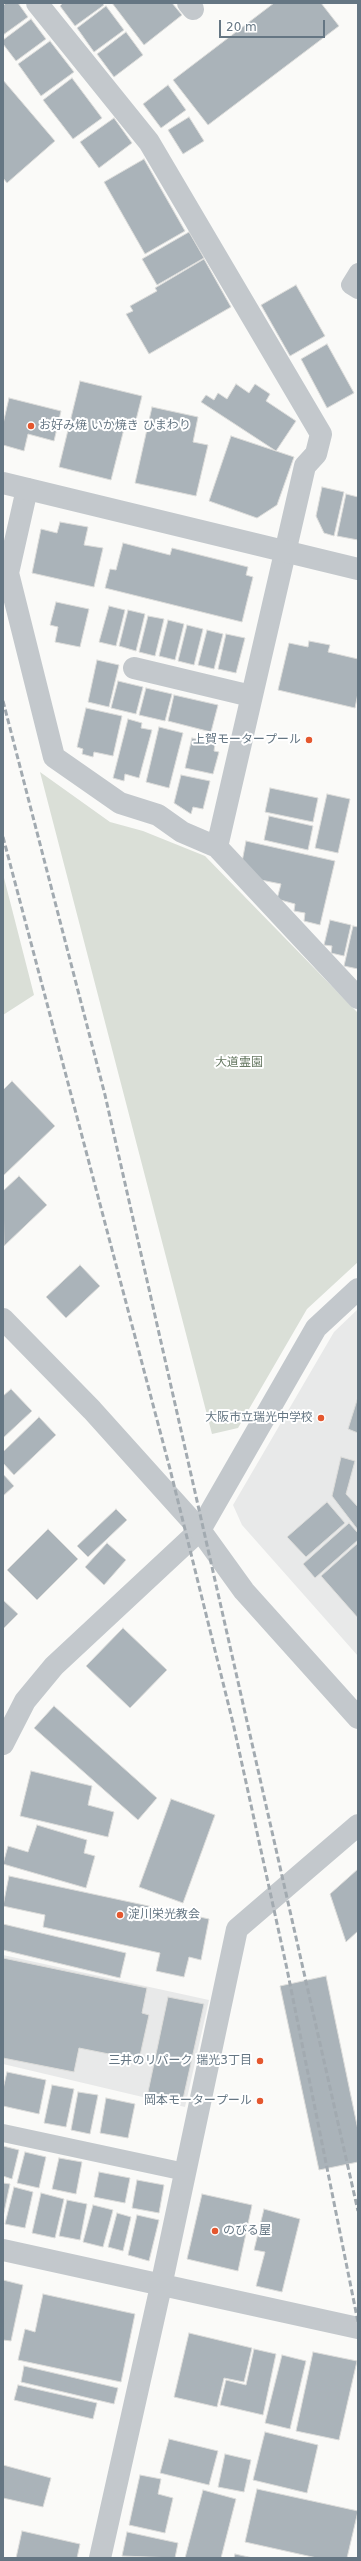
<!DOCTYPE html>
<html>
<head>
<meta charset="utf-8">
<style>
	body { margin:0 }
	#map { position:relative; width:361px; height:2561px; overflow:hidden; background:#fafaf8; font-family:"DejaVu Sans",sans-serif }
	canvas { display:block }
	.frame { position:absolute; inset:0; border:4px solid #657683; pointer-events:none }
	.scale { position:absolute; left:219px; top:20px; width:106px; height:18px; box-sizing:border-box; border:2px solid #657683; border-top:0; padding-left:5px; font-size:12px; line-height:14px; white-space:nowrap; color:#657683; -webkit-text-stroke:3px #fff; paint-order:stroke }
</style>
</head>
<body>
<div id="map">
<canvas width="361" height="2561"></canvas>
<div class="frame"></div>
<div class="scale">20 m</div>
</div>
<script>
const g = document.querySelector('canvas').getContext('2d');
g.lineJoin = 'round';
function paint(path, color) {
  g.fillStyle = color;
  g.fill(path, 'evenodd');
}
function shape(rows) {
  const path = new Path2D();
  for (const r of rows) {
    path.moveTo(r[0], r[1]);
    for (let i = 2; i < r.length; i += 2) path.lineTo(r[i], r[i + 1]);
  }
  return path;
}
function strokePath(path, color, width, dash) {
  g.strokeStyle = color;
  g.lineWidth = width;
  g.lineCap = dash ? 'butt' : 'round';
  g.setLineDash(dash || []);
  g.stroke(path);
}
function drawText(font, color, halo, rows, align = 'center') {
  g.font = font + ' "DejaVu Sans","Noto Sans JP",sans-serif';
  g.lineWidth = 4;
  g.setLineDash([]);
  g.textBaseline = 'middle';
  g.strokeStyle = halo;
  g.fillStyle = color;
  for (const [text, x, y, turn = 0] of rows) {
    g.save();
    g.translate(x, y);
    g.rotate((+turn || 0) * Math.PI / 180);
    g.textAlign = isNaN(turn) ? turn : align;
    if (halo) g.strokeText(text, 0, 0);
    g.fillText(text, 0, 0);
    g.restore();
  }
}
paint(shape([
	[358,1309,358,1656,242,1525,233,1505,334,1332],
	[3,1955,209,2000,185,2107,3,2064]
]), '#e8e9e9');
paint(shape([
	[40,772,110,822,143,831,205,856,358,1013,358,1262,307,1309,238,1428,212,1434],
	[3,874,34,995,3,1015]
]), '#dadfd7');
const building = shape([
	[6,3,18,3,28,17,3,35,3,6,6,3],
	[63,3,102,3,104,5,75,26,60,6,63,3],
	[112,3,172,3,182,15,144,45,112,3],
	[274,3,321,3,339,26,208,125,173,80,274,3],
	[106,6,124,30,94,52,77,28,106,6],
	[31,19,46,39,16,61,3,44,3,40,31,19],
	[126,32,143,55,114,77,97,54,126,32],
	[50,41,74,72,41,96,18,64,50,41],
	[72,78,102,118,73,139,43,100,72,78],
	[3,80,55,141,7,183,3,178,3,80],
	[168,85,186,110,161,128,143,104,168,85],
	[189,117,204,141,183,154,168,130,189,117],
	[114,118,132,143,99,168,80,142,114,118],
	[144,159,185,231,145,254,104,182,144,159],
	[189,232,204,258,157,285,142,259,189,232],
	[204,259,231,307,149,354,126,314,133,311,130,306,157,291,155,288,204,259],
	[296,285,325,336,290,356,261,305,296,285],
	[327,344,354,393,327,408,301,359,327,344],
	[80,381,142,396,135,424,126,421,111,480,59,467,80,381],
	[236,384,249,393,255,384,270,394,266,401,296,421,276,451,201,402,206,395,214,400,218,393,227,399,236,384],
	[9,398,61,411,54,441,28,434,24,451,3,445,3,424,9,398],
	[152,407,198,417,193,442,208,445,196,496,135,483,152,407],
	[231,436,294,457,277,505,257,518,209,501,231,436],
	[322,487,344,492,334,536,324,533,316,516,322,487],
	[346,494,358,497,358,540,337,536,346,494],
	[60,522,88,527,84,545,103,548,94,587,32,573,41,529,57,533,60,522],
	[123,543,170,555,172,548,248,567,246,575,253,577,242,622,105,588,110,569,116,570,123,543],
	[56,602,89,609,80,647,55,642,58,627,50,625,56,602],
	[109,606,125,610,116,646,99,642,109,606],
	[128,610,145,614,136,651,119,646,128,610],
	[148,616,164,619,155,656,139,652,148,616],
	[168,620,184,624,175,660,159,656,168,620],
	[187,625,203,629,194,665,178,661,187,625],
	[207,630,223,634,214,669,198,665,207,630],
	[226,634,245,638,236,673,218,669,226,634],
	[309,641,330,645,328,652,358,659,358,693,355,708,278,690,289,643,308,647,309,641],
	[97,660,119,665,109,707,88,702,97,660],
	[118,681,143,687,136,714,111,708,118,681],
	[146,688,172,694,165,721,139,715,146,688],
	[174,695,218,705,211,732,168,721,174,695],
	[86,708,122,716,113,756,94,752,93,757,82,754,83,749,77,747,86,708],
	[128,719,142,723,141,728,152,730,139,778,125,774,124,781,113,778,128,719],
	[159,727,183,733,169,788,146,782,159,727],
	[192,738,215,744,214,751,219,752,213,774,185,768,192,738],
	[181,775,210,781,203,809,193,807,191,814,174,803,181,775],
	[270,788,318,798,313,822,265,812,270,788],
	[327,794,350,799,338,853,315,848,327,794],
	[269,816,313,826,308,850,264,840,269,816],
	[246,841,335,861,320,925,304,921,305,913,294,911,295,904,277,899,281,884,261,880,242,862,246,841],
	[330,920,351,925,344,956,331,953,332,946,324,945,330,920],
	[353,926,358,927,358,969,344,966,353,926],
	[12,1081,55,1126,3,1176,3,1090,12,1081],
	[19,1176,47,1205,4,1246,3,1191,19,1176],
	[80,1265,100,1286,66,1318,46,1297,80,1265],
	[11,1389,32,1411,3,1438,3,1396,11,1389],
	[358,1397,358,1433,348,1429,358,1397],
	[39,1417,56,1435,14,1475,3,1463,3,1452,39,1417],
	[341,1457,355,1461,346,1494,358,1507,358,1530,332,1496,341,1457],
	[3,1474,14,1486,3,1496,3,1474],
	[327,1502,345,1523,306,1557,287,1537,327,1502],
	[116,1509,127,1520,88,1557,77,1546,116,1509],
	[349,1523,358,1533,358,1540,315,1578,303,1564,349,1523],
	[48,1529,78,1559,37,1600,7,1570,48,1529],
	[107,1543,126,1560,104,1585,85,1567,107,1543],
	[358,1543,358,1618,321,1576,358,1543],
	[3,1600,18,1614,3,1629,3,1600],
	[123,1628,167,1670,130,1708,86,1666,123,1628],
	[54,1706,157,1798,138,1820,34,1728,54,1706],
	[31,1771,92,1786,88,1805,114,1812,108,1837,20,1816,31,1771],
	[171,1799,215,1815,183,1903,139,1887,171,1799],
	[37,1825,87,1840,84,1853,95,1856,86,1888,3,1864,8,1846,28,1852,37,1825],
	[358,1869,358,1931,346,1942,330,1894,358,1869],
	[9,1876,209,1919,201,1960,189,1957,184,1977,156,1971,160,1953,43,1927,45,1915,3,1906,9,1876],
	[3,1924,126,1953,120,1978,3,1950,3,1924],
	[3,1958,147,1988,142,2013,149,2015,139,2060,79,2048,74,2072,3,2058,3,1958],
	[326,1976,358,2130,358,2162,319,2170,280,1986,326,1976],
	[168,1997,204,2004,183,2099,148,2092,168,1997],
	[7,2072,46,2080,39,2114,3,2106,3,2089,7,2072],
	[52,2085,74,2089,66,2127,44,2123,52,2085],
	[78,2092,98,2095,90,2134,71,2130,78,2092],
	[106,2098,135,2104,128,2138,100,2133,106,2098],
	[3,2146,19,2150,12,2179,3,2176,3,2146],
	[25,2152,46,2157,39,2188,17,2183,25,2152],
	[59,2158,82,2162,76,2194,52,2189,59,2158],
	[99,2172,130,2178,125,2203,94,2197,99,2172],
	[137,2180,164,2185,159,2213,132,2208,137,2180],
	[3,2183,10,2184,3,2217,3,2183],
	[14,2187,33,2192,25,2228,5,2224,14,2187],
	[41,2193,64,2199,55,2238,32,2233,41,2193],
	[202,2194,252,2205,238,2271,187,2259,202,2194],
	[67,2200,87,2204,80,2240,59,2236,67,2200],
	[93,2205,113,2210,103,2247,83,2242,93,2205],
	[264,2209,300,2219,282,2292,256,2286,265,2252,254,2250,264,2209],
	[117,2213,131,2217,123,2251,108,2247,117,2213],
	[137,2215,159,2220,149,2261,128,2255,137,2215],
	[3,2280,23,2285,11,2341,3,2340,3,2280],
	[43,2294,135,2314,121,2382,18,2360,25,2329,35,2332,43,2294],
	[189,2333,252,2348,244,2382,224,2378,217,2407,174,2397,189,2333],
	[254,2349,276,2354,263,2415,220,2405,226,2380,246,2385,254,2349],
	[313,2352,357,2361,339,2440,296,2431,313,2352],
	[282,2355,306,2361,290,2429,265,2423,282,2355],
	[24,2366,118,2388,114,2404,21,2382,24,2366],
	[18,2385,97,2403,93,2419,14,2400,18,2385],
	[265,2432,318,2445,307,2493,253,2480,265,2432],
	[169,2439,218,2451,209,2485,160,2473,169,2439],
	[225,2454,251,2460,244,2492,218,2487,225,2454],
	[3,2465,51,2478,43,2507,3,2498,3,2465],
	[140,2475,161,2479,158,2494,173,2498,165,2533,129,2525,140,2475],
	[257,2489,358,2511,347,2558,317,2558,245,2542,257,2489],
	[203,2490,236,2499,221,2558,185,2558,203,2490],
	[22,2531,80,2544,77,2558,16,2558,22,2531],
	[127,2532,178,2543,175,2558,122,2556,127,2532],
	[235,2554,253,2558,234,2558,235,2554]
]);
paint(building, '#aab3b9');
strokePath(building, '#dcdcda', 1);
strokePath(shape([
	[358,272,350,285,358,290],
	[3,2133,185,2172]
]), '#c3c8cc', 18);
strokePath(shape([
	[37,3,149,142,321,434,316,454,305,466,217,847],
	[188,3,193,9],
	[27,489,8,573,54,757,120,803,158,815,182,832,217,847,358,998],
	[134,668,251,696],
	[3,1744,25,1701,54,1666,200,1530],
	[3,2250,358,2328],
	[100,2558,161,2286,237,1929,358,1825]
]), '#c3c8cc', 22);
strokePath(shape([
	[3,483,358,569],
	[3,1319,92,1410,200,1530,244,1591,358,1718],
	[200,1530,316,1328,358,1289]
]), '#c3c8cc', 22);
strokePath(shape([
	[3,701,105,1095,358,2211],
	[3,837,170,1469,233,1723,287,1969,358,2322]
]), '#a2aab0', 3, [6, 3]);
for (const [x, y, r, color] of [
	[31,426,4,"#e4572e"],
	[309,740,4,"#e4572e"],
	[321,1418,4,"#e4572e"],
	[120,1915,4,"#e4572e"],
	[260,2061,4,"#e4572e"],
	[260,2101,4,"#e4572e"],
	[215,2231,4,"#e4572e"]
]) {
  const dot = new Path2D();
  dot.arc(x, y, r, 0, 2 * Math.PI);
  g.fillStyle = color;
  g.fill(dot);
  strokePath(dot, '#fff', 1.5);
}
drawText('12px', '#657683', '#fff', [
	["お好み焼 いか焼き ひまわり",39,426,"left"],
	["上賀モータープール",301,740],
	["大阪市立瑞光中学校",313,1418],
	["淀川栄光教会",128,1915,"left"],
	["三井のリパーク 瑞光3丁目",252,2061],
	["岡本モータープール",252,2101],
	["のびる屋",223,2231,"left"]
], 'right');
drawText('12px', '#687a64', '#fff', [
	["大道霊園",239,1063]
]);
</script>
</body>
</html>
